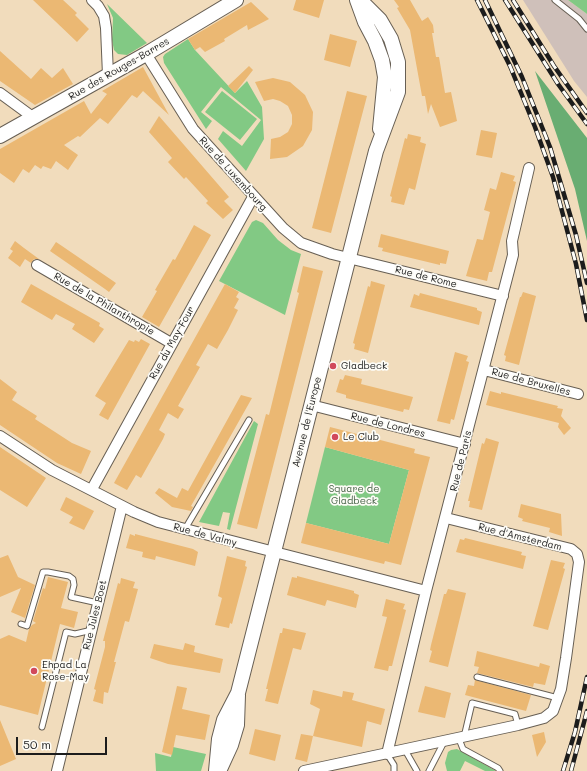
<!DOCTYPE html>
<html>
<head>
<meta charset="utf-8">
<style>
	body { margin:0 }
	#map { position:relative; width:587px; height:771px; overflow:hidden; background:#f1dcbc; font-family:Mali,sans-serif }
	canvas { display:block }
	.scale { position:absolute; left:16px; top:737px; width:91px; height:18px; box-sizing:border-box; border:2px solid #1c1c1c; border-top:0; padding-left:5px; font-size:12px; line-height:14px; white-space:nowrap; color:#1c1c1c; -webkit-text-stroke:3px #fdfcf7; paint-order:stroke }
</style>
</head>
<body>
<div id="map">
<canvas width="587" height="771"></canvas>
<div class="scale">50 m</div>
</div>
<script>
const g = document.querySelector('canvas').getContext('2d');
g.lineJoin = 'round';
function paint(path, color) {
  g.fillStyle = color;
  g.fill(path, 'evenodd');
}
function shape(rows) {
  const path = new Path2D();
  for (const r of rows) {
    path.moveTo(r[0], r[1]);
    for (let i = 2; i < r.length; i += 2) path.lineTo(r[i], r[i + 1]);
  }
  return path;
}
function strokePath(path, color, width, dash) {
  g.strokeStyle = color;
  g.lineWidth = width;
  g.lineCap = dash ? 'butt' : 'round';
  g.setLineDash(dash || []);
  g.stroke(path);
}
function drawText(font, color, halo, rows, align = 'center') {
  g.font = font + ' Mali,sans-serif';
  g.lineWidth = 3.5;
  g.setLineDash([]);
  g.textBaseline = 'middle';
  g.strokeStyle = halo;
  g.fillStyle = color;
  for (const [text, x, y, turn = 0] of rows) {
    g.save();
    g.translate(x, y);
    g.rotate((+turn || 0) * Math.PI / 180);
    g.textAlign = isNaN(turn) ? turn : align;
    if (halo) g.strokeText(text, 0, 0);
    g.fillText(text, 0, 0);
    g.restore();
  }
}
paint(shape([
	[523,0,568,0,587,14,587,97,574,81]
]), '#cfc0ba');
paint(shape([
	[568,0,587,0,587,14],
	[107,4,147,43,127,55,118,54,114,50,112,40,113,18],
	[188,39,195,50,235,93,247,81,262,107,264,139,246,171,218,139,223,131,242,146,261,120,221,87,201,112,212,121,206,129,164,63,163,57,165,54],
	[222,91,257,119,240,140,205,112],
	[256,220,263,223,278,240,291,250,301,254,285,315,219,281,252,222],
	[254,421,258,424,230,530,227,529,230,513,223,512,219,526,199,522],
	[325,447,409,470,389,544,306,523],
	[173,747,206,754,201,771,156,771,155,753,171,757],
	[457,749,496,771,485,771,465,761,460,771,447,771,445,763,448,752,451,750]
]), '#82c984');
paint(shape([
	[535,71,587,138,587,241,575,189]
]), '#69ad72');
paint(shape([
	[33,0,63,0,77,13,75,15,89,29,77,42],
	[296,0,324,0,319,18,293,10],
	[394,0,410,0,422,21,428,17,433,25,434,33,432,33,436,57,439,57,445,93,451,92,457,121,440,127,431,104,428,114,425,96,422,96,410,30,397,8,399,7],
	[251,2,269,19,248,30,247,25,224,39,225,41,205,52,200,47,195,50,188,39],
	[330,34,357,41,350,67,324,60],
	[0,51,31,79,41,68,52,78,63,68,73,84,35,105,0,81],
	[249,66,253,70,235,93,228,86],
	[143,67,169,115,143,91,137,98,132,95,108,124,100,118,80,137,78,136,64,145,78,155,68,170,56,161,51,169,43,166,41,169,35,165,29,173,23,169,14,183,0,173,0,149,84,101,91,114,107,94,102,91],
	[273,78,290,82,305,95,313,112,312,130,303,146,287,157,270,159,271,139,280,137,288,132,292,124,292,115,288,106,280,101,273,99,264,101,255,82],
	[347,91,367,96,331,233,312,228],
	[159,116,229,197,224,201,233,210,223,219,206,203,208,201,186,177,184,179,168,162,172,158,149,132],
	[481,130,497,133,492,158,476,155],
	[408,134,421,137,420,142,426,144,415,190,409,188,404,205,391,202,392,197,390,196,405,138,407,139],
	[501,172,515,176,513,181,516,182,492,272,489,272,487,281,466,276,477,239,483,240,490,212,484,210,490,188,496,190],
	[194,225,211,235,159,327,142,317,157,291,155,290,173,259,175,260],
	[381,234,449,251,446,264,440,263,440,265,382,251,383,248,378,247],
	[15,241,24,248,39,259,34,259,31,263,25,259,20,267,8,258,13,251,10,249],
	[56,242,62,246,116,283,109,292,105,289,50,251],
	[303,266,323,271,257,529,237,524,266,414,269,415,272,403,299,293,297,292],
	[371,281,385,285,368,353,354,349,355,344,353,343,368,286,370,287],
	[31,284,100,323,99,326,104,329,94,343,72,329,75,324,56,314,52,320,21,302],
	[225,284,239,292,236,297,239,299,234,308,238,310,228,330,217,349,208,344,196,365,200,367,178,406,184,409,178,419,168,413,159,430,165,434,163,439,141,478,136,475,127,490,114,483],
	[523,292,536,296,519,365,505,361,506,356,504,355,520,297,521,297],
	[420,293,477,308,477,310,482,312,479,325,410,307,414,294,419,296],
	[141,339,150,344,108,420,99,415,106,403,95,396,129,340,134,342,135,340,139,342],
	[455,352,468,356,466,361,469,362,454,420,451,419,450,424,437,421],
	[345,375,362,379,361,384,413,397,409,410,404,409,403,412,346,398,346,395,336,392,340,379,343,380],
	[0,379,17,392,12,400,37,416,35,419,72,443,91,451,81,474,57,463,0,425],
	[490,391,501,394,501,392,558,406,557,408,563,409,561,416,571,428,564,435,558,427,559,423,486,405],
	[241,395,252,398,191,506,193,507,191,511,172,507,155,493,159,488,177,498,182,488,188,491],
	[330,427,415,449,414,453,430,457,401,565,385,561,384,564,301,543,306,523,389,544,409,470,325,447],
	[486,438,499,442,482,510,469,507,470,501,468,501,482,443,484,444],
	[0,447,46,478,27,507,0,490],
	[66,497,94,511,84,530,69,523,73,517,60,510],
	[521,504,561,514,562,536,549,532,550,528,522,521,523,519,518,517],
	[130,534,135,536,135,534,193,549,198,552,195,566,156,556,155,560,142,557,143,552,126,548],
	[465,538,522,552,521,555,526,556,523,569,456,552,460,539,464,540],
	[8,555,18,577,35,585,25,618,11,612,21,588,0,597,0,558],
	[227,556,246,561,245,566,247,567,232,624,230,623,229,628,215,625,222,598,218,596],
	[551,560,565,563,563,568,565,569,548,630,533,626],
	[297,576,354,591,354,593,359,595,356,608,327,600,325,606,287,595,292,577,297,578],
	[48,577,68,582,61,608,78,612,74,628,60,624,38,715,0,705,0,639,9,635,26,642,29,629,32,625,36,623,33,621,43,588,45,589],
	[121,578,135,582,133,588,138,589,129,622,125,621,114,662,116,662,108,693,104,692,103,704,93,701,96,690,94,689,105,647,105,641,103,641,118,583,120,584],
	[448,589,466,593,448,667,429,662,432,651,430,650,431,645,444,594,446,594],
	[386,599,405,604,403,609,406,610,392,666,389,666,388,671,374,668,387,617,382,616],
	[283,628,306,633,301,650,293,648,278,704,265,701,268,689,266,689,280,633,282,633],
	[185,643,195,646,194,652,223,659,220,673,168,664,150,658,154,644,183,650],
	[477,651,539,667,540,663,550,666,545,685,534,683,533,687,477,673,479,667,474,666],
	[475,680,531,695,526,711,465,695,468,685,474,686],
	[177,686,187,688,182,709,210,715,205,740,176,735,172,755,162,752],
	[425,686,451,693,445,718,418,712],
	[313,690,342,697,343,691,354,693,352,700,385,709,381,725,367,721,362,747,313,736,320,709,310,704],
	[0,720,16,759,0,766],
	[255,729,281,735,275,761,249,754],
	[544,732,546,742,537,757,532,735],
	[301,734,313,736,307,762,295,759]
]), '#ebb873');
const lane = shape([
	[555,0,579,19,587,29],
	[185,529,249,420],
	[21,624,27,626,43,572,48,572,69,576,73,579,74,585,71,597,98,603],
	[477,677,558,698],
	[42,727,66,632,75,634,92,630],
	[464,737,472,703,515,714,518,725],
	[459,739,463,749,498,768,500,771],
	[405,750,417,771],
	[387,754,394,765,394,771],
	[429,771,444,742]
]);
const street = shape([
	[92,0,98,6,104,16,106,28,108,75],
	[146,54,193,129,283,228,301,243,332,254,503,296],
	[0,93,34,118],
	[37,265,171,343],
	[484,370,578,394],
	[311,405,465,444],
	[0,436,52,470,134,512,158,522,426,591],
	[92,489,253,197],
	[387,754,426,591,513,255,512,241,529,168],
	[57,771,122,506],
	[304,771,518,725,544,718,553,711,561,689,566,658,579,562,577,554,571,549,446,518]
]);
const secondary = shape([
	[357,0,365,22,375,41,382,60,385,77,380,129],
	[0,136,146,54,236,0],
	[220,769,231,745,237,725,238,695],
	[216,771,219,739,224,720,238,693,376,151,398,92,398,62,391,39,380,20,360,0]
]);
strokePath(lane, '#675f54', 7);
strokePath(street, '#675f54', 12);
strokePath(secondary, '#675f54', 16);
strokePath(lane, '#fff', 5);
strokePath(street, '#fff', 10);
strokePath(secondary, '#fff', 14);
const rail = shape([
	[477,0,510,66,535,127,553,177,576,264,587,320],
	[485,0,522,77,550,147,576,235,587,283],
	[505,0,558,84,587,124],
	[513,0,554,66,587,113],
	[563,771,575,732,587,677],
	[571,771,587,711]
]);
strokePath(rail, '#1c1c1c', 4.5);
strokePath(rail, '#fdfcf7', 3, [9]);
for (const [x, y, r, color] of [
	[333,366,4,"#d1495b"],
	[335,437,4,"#d1495b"],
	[34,671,4,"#d1495b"]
]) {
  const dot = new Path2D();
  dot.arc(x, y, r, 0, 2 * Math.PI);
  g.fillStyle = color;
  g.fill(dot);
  strokePath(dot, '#fdfcf7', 1.5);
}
drawText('10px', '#1c1c1c', '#fdfcf7', [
	["Rue des Rouges-Barres",119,69,-30],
	["Rue de Luxembourg",233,174,48],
	["Rue de Rome",426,277,14],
	["Rue de la Philanthropie",104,304,30],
	["Rue du May-Four",172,343,-61],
	["Rue de Bruxelles",531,382,15],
	["Avenue de l'Europe",307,422,-76],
	["Rue de Londres",388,425,14],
	["Rue de Paris",461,461,-76],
	["Rue de Valmy",205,535,15],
	["Rue d'Amsterdam",520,537,14],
	["Rue Jules Boet",95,615,-76]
]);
drawText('10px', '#1c1c1c', '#fdfcf7', [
	["Gladbeck",341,366],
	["Le Club",343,437],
	["Ehpad La",42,665],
	["Rose-May",42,677]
], 'left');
drawText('10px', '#456146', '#fdfcf7', [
	["Square de",354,489],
	["Gladbeck",354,501]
]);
</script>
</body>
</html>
